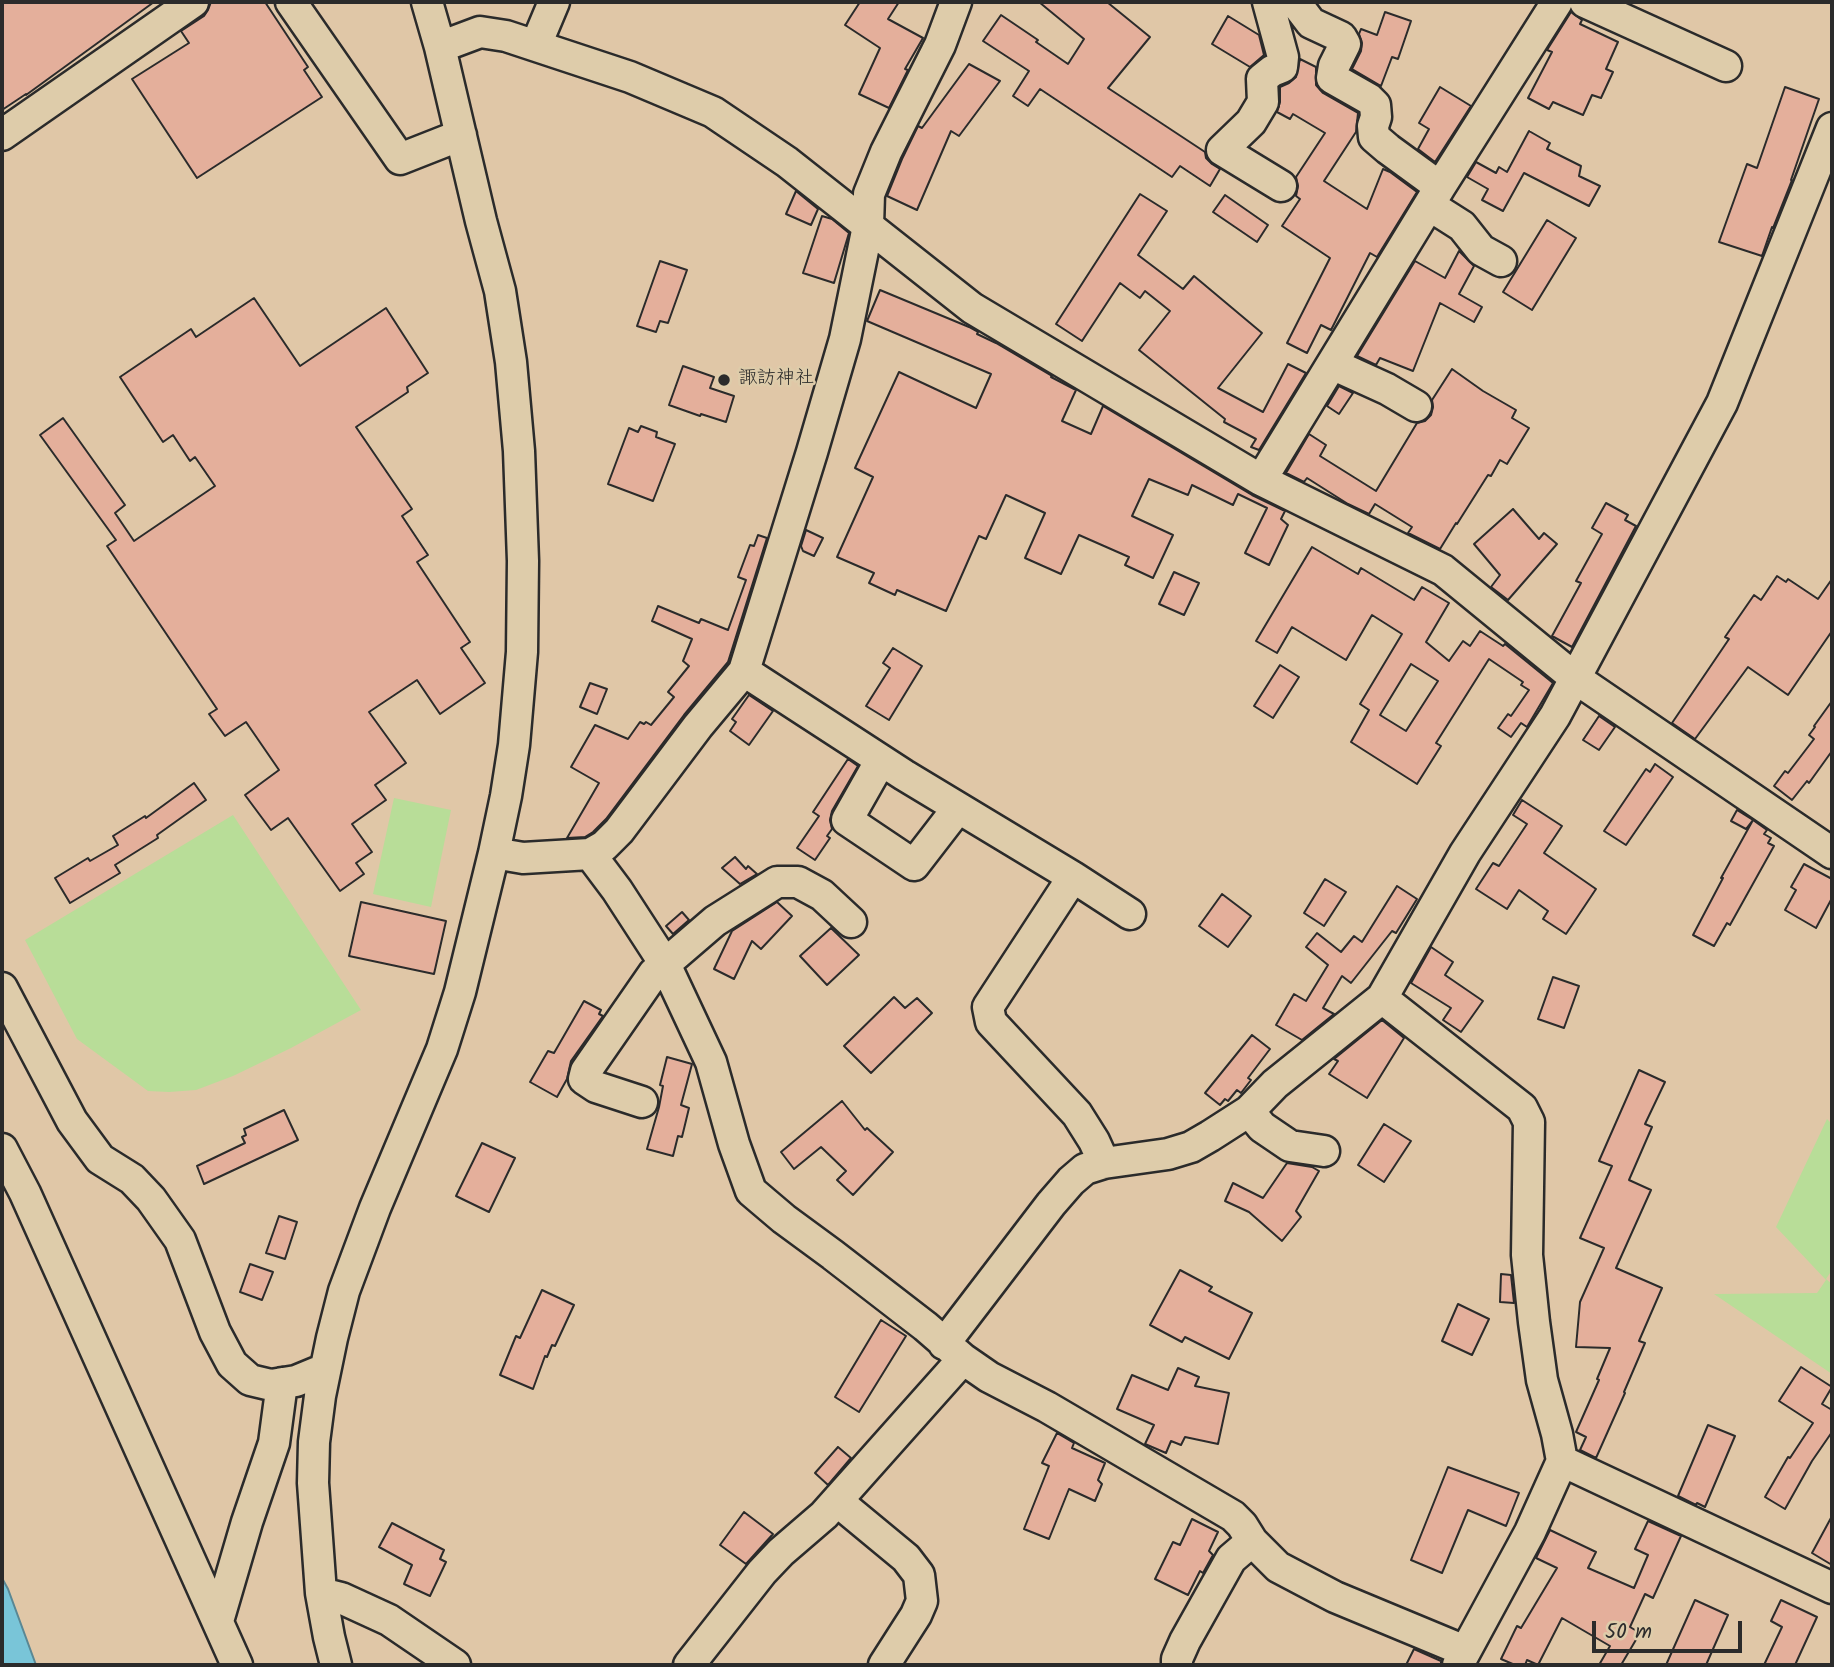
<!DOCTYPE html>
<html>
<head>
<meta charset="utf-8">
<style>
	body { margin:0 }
	#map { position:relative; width:1834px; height:1667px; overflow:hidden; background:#e0c7a7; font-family:Kalam,sans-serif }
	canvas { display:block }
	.frame { position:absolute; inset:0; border:4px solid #2b2b2b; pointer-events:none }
	.scale { position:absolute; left:1592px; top:1621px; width:150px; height:32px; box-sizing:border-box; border:4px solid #2b2b2b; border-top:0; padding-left:9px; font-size:21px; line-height:24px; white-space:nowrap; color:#2b2b2b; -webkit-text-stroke:5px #deccaa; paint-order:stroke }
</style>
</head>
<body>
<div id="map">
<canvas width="1834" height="1667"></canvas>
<div class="frame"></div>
<div class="scale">50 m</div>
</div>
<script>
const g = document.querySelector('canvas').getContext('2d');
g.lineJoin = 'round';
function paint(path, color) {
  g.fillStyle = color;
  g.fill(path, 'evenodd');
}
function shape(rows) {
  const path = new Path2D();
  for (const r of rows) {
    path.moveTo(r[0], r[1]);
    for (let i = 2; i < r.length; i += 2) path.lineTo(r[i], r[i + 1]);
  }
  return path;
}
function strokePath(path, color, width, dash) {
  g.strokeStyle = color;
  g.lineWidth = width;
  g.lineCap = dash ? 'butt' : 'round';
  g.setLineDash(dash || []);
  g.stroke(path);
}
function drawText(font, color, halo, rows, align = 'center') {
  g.font = font + ' Kalam,"Klee One",sans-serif';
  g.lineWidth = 5;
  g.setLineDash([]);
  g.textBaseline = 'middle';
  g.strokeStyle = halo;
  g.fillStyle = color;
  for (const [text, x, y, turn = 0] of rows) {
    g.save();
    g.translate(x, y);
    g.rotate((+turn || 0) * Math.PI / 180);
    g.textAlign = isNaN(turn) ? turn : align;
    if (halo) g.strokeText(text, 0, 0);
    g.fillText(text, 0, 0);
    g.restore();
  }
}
paint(shape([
	[394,798,451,810,431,907,373,894],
	[233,815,361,1010,291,1048,233,1076,196,1090,169,1092,148,1091,77,1039,25,940],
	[1827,1119,1832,1124,1832,1270,1826,1279,1832,1284,1832,1374,1714,1294,1817,1293,1826,1280,1776,1227]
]), '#b8dd98');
const water = shape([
	[2,1578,8,1589,36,1665,2,1665,2,1578]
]);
paint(water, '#79c5d8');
strokePath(water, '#5a8793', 2);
const building = shape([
	[2,2,154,2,26,95,26,94,2,110,2,2],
	[211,2,265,2,308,67,304,70,322,97,197,178,132,79,189,43,181,31,204,16,208,10,211,2],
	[860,2,899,2,888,19,923,38,905,69,908,70,889,108,859,94,880,48,845,25,860,2],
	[1039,2,1107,2,1150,37,1108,88,1205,152,1206,158,1212,164,1220,169,1210,186,1180,166,1172,177,1040,89,1028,106,1013,96,1029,71,983,41,1001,15,1038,40,1036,42,1068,64,1084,39,1039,2],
	[1385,12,1411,21,1398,59,1392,57,1381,86,1352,69,1361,51,1362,43,1359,34,1361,29,1377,35,1385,12],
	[1571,12,1582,20,1580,24,1618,42,1606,69,1613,72,1601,98,1592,95,1583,115,1553,102,1549,109,1528,98,1552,52,1547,50,1571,12],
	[1228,16,1259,35,1264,55,1250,67,1212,44,1228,16],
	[1300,59,1316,67,1316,85,1323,93,1358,113,1356,132,1324,181,1367,209,1383,169,1390,172,1417,192,1377,257,1370,253,1331,330,1321,325,1307,353,1287,343,1330,258,1282,226,1300,199,1296,196,1298,186,1296,177,1325,133,1293,114,1290,119,1277,112,1280,102,1280,87,1289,83,1296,77,1300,59],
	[969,64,1000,81,959,136,951,131,917,210,887,196,902,159,918,126,922,128,969,64],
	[1440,87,1471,106,1435,162,1418,149,1429,129,1419,123,1440,87],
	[1785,87,1819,99,1791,180,1792,180,1773,228,1772,227,1762,256,1719,242,1747,164,1757,168,1785,87],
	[1529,131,1550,143,1547,149,1581,166,1579,176,1600,186,1589,206,1524,173,1503,211,1482,200,1488,189,1467,177,1476,162,1496,173,1499,167,1507,172,1529,131],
	[796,191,818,209,811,225,786,214,796,191],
	[1140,194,1167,211,1138,255,1183,289,1194,276,1262,333,1218,388,1263,412,1288,364,1306,373,1259,450,1251,447,1256,439,1224,422,1225,419,1139,350,1170,311,1145,291,1140,298,1120,283,1082,341,1056,324,1140,194],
	[1225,195,1268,225,1257,242,1213,212,1225,195],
	[822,216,832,219,849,233,834,283,803,273,822,216],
	[1547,220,1576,238,1532,310,1503,292,1547,220],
	[1459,251,1474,266,1459,294,1482,307,1474,322,1440,303,1413,371,1380,358,1376,365,1357,356,1415,261,1445,278,1459,251],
	[660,261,687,270,668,323,660,321,656,332,637,326,660,261],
	[880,290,969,327,978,332,977,334,996,343,1052,376,1051,377,1076,390,1062,421,1091,434,1103,406,1252,495,1285,511,1281,519,1288,525,1269,565,1245,553,1267,508,1238,494,1233,505,1192,485,1188,495,1149,479,1132,516,1173,535,1153,578,1125,565,1129,557,1079,535,1061,574,1025,558,1045,513,1006,495,986,539,979,536,946,611,897,590,895,595,869,583,874,573,837,557,873,477,855,468,899,372,976,408,991,374,867,321,880,290],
	[254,298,300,366,386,308,428,373,407,387,408,392,356,427,412,509,402,516,428,555,417,562,470,642,461,648,485,683,440,714,417,680,369,712,406,763,375,785,386,800,352,824,372,852,356,863,364,874,340,891,288,818,271,830,245,795,279,770,246,722,225,736,209,714,217,709,107,546,116,540,40,435,63,418,125,505,115,513,134,541,215,486,195,457,190,461,173,435,163,442,120,377,191,329,196,337,254,298],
	[683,366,714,377,710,388,734,396,726,422,701,414,700,416,669,405,683,366],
	[1452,369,1483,391,1516,410,1512,418,1529,428,1507,464,1500,460,1491,476,1488,475,1457,524,1456,523,1440,549,1408,533,1412,527,1375,504,1369,514,1348,504,1307,478,1304,482,1286,473,1309,434,1326,445,1320,456,1376,491,1417,423,1425,421,1431,415,1433,407,1432,400,1452,369],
	[1339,386,1353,393,1339,414,1327,406,1339,386],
	[641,426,657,432,656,437,675,444,653,501,608,484,629,428,638,432,641,426],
	[1606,503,1628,515,1625,520,1636,526,1572,647,1552,636,1581,583,1576,581,1602,534,1592,528,1606,503],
	[1513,509,1539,539,1544,533,1557,544,1508,600,1491,587,1500,575,1474,544,1513,509],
	[806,530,823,538,814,556,803,551,801,546,806,530],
	[758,535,767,538,728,662,684,715,606,819,593,832,585,837,567,838,599,783,571,767,595,725,628,739,640,722,644,724,646,722,651,725,674,697,668,692,689,666,683,661,692,639,652,621,658,606,699,623,701,619,728,630,746,580,738,577,750,545,754,546,758,535],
	[1312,547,1358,574,1361,568,1414,600,1422,587,1449,603,1426,642,1449,661,1463,641,1470,646,1480,631,1503,646,1505,644,1553,683,1527,727,1521,723,1511,737,1498,728,1508,714,1511,716,1529,690,1521,685,1523,682,1489,659,1436,743,1441,746,1417,784,1351,742,1369,710,1360,704,1402,634,1372,615,1346,660,1292,627,1277,653,1256,641,1312,547],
	[1411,664,1438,681,1406,731,1380,715,1411,664],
	[1174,572,1199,583,1184,615,1159,604,1174,572],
	[1777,576,1786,582,1788,579,1818,599,1832,579,1832,631,1788,695,1748,667,1695,739,1672,723,1729,639,1725,637,1754,595,1761,600,1777,576],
	[893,648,922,666,889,720,866,706,890,668,883,663,893,648],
	[1280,665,1299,677,1273,718,1254,706,1280,665],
	[590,683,607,689,597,714,580,707,590,683],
	[749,695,773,711,749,745,730,731,736,722,732,719,749,695],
	[1832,701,1832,751,1809,783,1807,781,1792,800,1774,786,1785,771,1788,773,1814,739,1809,735,1815,727,1814,726,1832,701],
	[1599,716,1615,727,1599,750,1583,740,1599,716],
	[848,759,858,766,832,811,830,820,832,829,827,836,830,838,815,860,797,848,819,816,813,812,848,759],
	[1655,764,1673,777,1626,845,1604,831,1646,769,1650,772,1655,764],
	[194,783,206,800,157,835,158,838,115,865,120,873,70,903,55,878,88,858,90,861,118,845,113,836,145,816,146,818,194,783],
	[1522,800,1562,826,1544,853,1596,889,1566,934,1543,919,1548,911,1519,890,1507,909,1476,889,1493,863,1499,866,1527,824,1513,815,1522,800],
	[1737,810,1753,820,1746,829,1731,821,1737,810],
	[1753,820,1767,830,1764,834,1771,838,1768,843,1774,846,1730,925,1727,923,1714,946,1693,935,1723,878,1721,878,1753,820],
	[735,857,746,869,748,866,757,874,740,884,722,868,735,857],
	[1804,864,1832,879,1832,898,1816,928,1785,910,1796,890,1791,887,1804,864],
	[1325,879,1346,892,1324,926,1304,913,1325,879],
	[1397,886,1417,899,1396,933,1392,931,1351,983,1342,976,1323,1008,1334,1014,1302,1040,1276,1025,1294,994,1306,1001,1328,965,1306,947,1317,933,1341,952,1354,936,1362,942,1397,886],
	[1222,894,1251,916,1228,947,1199,926,1222,894],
	[361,902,446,921,434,974,349,956,361,902],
	[777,902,792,916,761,949,752,941,734,979,714,969,732,931,777,902],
	[682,912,689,920,673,934,666,926,682,912],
	[831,928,859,955,827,985,800,956,831,928],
	[1431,947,1453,962,1445,975,1483,1001,1461,1032,1443,1020,1451,1008,1411,983,1431,947],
	[1553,977,1579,986,1564,1028,1538,1019,1553,977],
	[894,997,905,1008,917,998,932,1013,871,1073,844,1046,894,997],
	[584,1001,601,1010,599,1014,603,1016,571,1061,567,1079,557,1097,530,1082,548,1051,554,1053,584,1001],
	[1382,1020,1404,1038,1367,1098,1329,1074,1338,1061,1334,1059,1382,1020],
	[1252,1035,1270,1049,1248,1078,1251,1080,1241,1093,1237,1090,1228,1101,1225,1099,1220,1105,1205,1093,1252,1035],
	[667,1057,692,1064,681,1105,689,1108,682,1137,678,1136,673,1156,647,1149,659,1107,663,1086,660,1085,667,1057],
	[1639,1070,1665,1082,1645,1124,1652,1127,1629,1180,1651,1190,1616,1268,1662,1288,1639,1341,1645,1343,1624,1392,1625,1393,1596,1458,1580,1450,1586,1437,1576,1432,1599,1380,1597,1379,1610,1348,1576,1347,1580,1302,1604,1248,1580,1238,1612,1166,1599,1161,1639,1070],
	[842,1101,865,1130,867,1128,893,1152,853,1195,837,1180,846,1171,821,1147,794,1169,781,1152,842,1101],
	[284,1110,298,1140,204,1184,197,1166,245,1143,242,1137,246,1135,244,1129,284,1110],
	[1384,1124,1411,1141,1384,1182,1358,1165,1384,1124],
	[482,1143,515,1158,489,1212,456,1196,482,1143],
	[1287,1163,1312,1167,1319,1171,1296,1211,1301,1217,1282,1241,1249,1212,1225,1201,1233,1183,1263,1198,1287,1163],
	[279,1216,297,1222,285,1259,266,1253,279,1216],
	[250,1264,273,1272,262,1300,240,1292,250,1264],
	[1180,1270,1212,1287,1209,1291,1252,1313,1229,1359,1185,1337,1182,1342,1150,1325,1180,1270],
	[1501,1274,1511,1275,1514,1303,1500,1302,1501,1274],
	[542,1290,574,1305,555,1346,552,1345,547,1357,545,1356,533,1389,500,1375,516,1336,520,1338,542,1290],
	[1458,1304,1489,1319,1472,1355,1442,1341,1458,1304],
	[881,1320,906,1336,859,1412,835,1397,881,1320],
	[1801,1367,1832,1387,1822,1404,1832,1410,1832,1432,1812,1461,1785,1509,1765,1497,1788,1457,1790,1458,1813,1423,1779,1401,1801,1367],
	[1178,1368,1199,1377,1195,1386,1229,1393,1218,1444,1185,1437,1181,1445,1171,1441,1166,1453,1145,1444,1154,1425,1117,1409,1132,1375,1168,1390,1178,1368],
	[1708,1425,1735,1436,1705,1507,1697,1503,1696,1505,1678,1496,1708,1425],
	[1057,1433,1074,1443,1072,1448,1105,1463,1098,1480,1102,1484,1095,1501,1069,1489,1049,1539,1024,1529,1049,1466,1042,1463,1057,1433],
	[838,1447,851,1458,828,1485,815,1473,838,1447],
	[1448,1467,1519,1493,1506,1526,1468,1510,1442,1573,1411,1560,1448,1467],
	[744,1512,773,1534,746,1564,720,1545,744,1512],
	[1832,1516,1832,1565,1812,1553,1832,1516],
	[1192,1519,1218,1532,1209,1551,1213,1555,1203,1573,1200,1571,1188,1595,1155,1579,1173,1542,1180,1545,1192,1519],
	[1648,1521,1681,1536,1653,1598,1645,1594,1630,1627,1640,1633,1621,1665,1599,1665,1610,1646,1562,1618,1538,1665,1527,1660,1525,1665,1515,1665,1501,1659,1517,1626,1521,1628,1557,1568,1536,1558,1550,1530,1596,1552,1588,1568,1634,1588,1648,1555,1635,1549,1648,1521],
	[392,1523,444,1550,440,1559,446,1562,430,1596,404,1584,412,1565,379,1547,392,1523],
	[1695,1600,1728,1615,1706,1665,1666,1665,1695,1600],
	[1781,1600,1817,1617,1795,1665,1764,1665,1782,1627,1771,1621,1781,1600],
	[1414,1649,1441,1661,1441,1665,1406,1665,1414,1649]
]);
paint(building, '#e4af9b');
strokePath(building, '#2b2b2b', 2);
const minor = shape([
	[291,2,400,159,461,135],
	[1268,2,1283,57,1282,67,1272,71,1262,79,1263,102,1251,122,1222,150,1281,186],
	[1295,2,1311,23,1341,37,1345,44,1334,66,1332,78,1369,99,1375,105,1376,117,1373,126,1374,137,1388,149,1440,187],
	[1585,2,1726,66],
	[541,33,554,2],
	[440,47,480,32,506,36,630,77,713,112,787,162,972,308,1261,480,1443,570,1575,678,1832,853],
	[2,135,193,2],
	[1429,205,1462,226,1481,250,1501,261],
	[1332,364,1387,389,1416,406],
	[1261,480,1440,187,1557,2],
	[744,671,904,775,1073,877,1130,914],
	[881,760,847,820,914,865,958,808],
	[494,853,523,858,590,854,604,846,619,831,698,726,744,671,812,452,845,339,868,226,869,194,886,152,940,45,956,2],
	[590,854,617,890,665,964,711,1062,734,1144,751,1191,784,1219,833,1255,925,1326,963,1359,989,1377,1047,1407,1233,1516,1242,1525,1252,1541,1278,1567,1335,1597,1465,1651],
	[1073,877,988,1007,991,1022,1077,1114,1094,1141,1104,1163],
	[2,988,72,1121,100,1159,132,1179,151,1199,180,1240,215,1332,232,1364,250,1380,271,1385,296,1381,325,1369],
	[1382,998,1522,1108,1529,1122,1527,1255,1534,1322,1542,1380,1557,1434,1562,1461,1530,1532,1458,1665],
	[642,1102,596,1087,584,1079,586,1071,654,973,665,964,715,921,777,882,798,882,822,895,851,922],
	[1249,1111,1262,1127,1290,1146,1324,1151],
	[2,1149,25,1193,237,1665],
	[944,1344,1051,1204,1071,1181,1085,1169,1104,1163,1168,1154,1191,1147,1210,1136,1249,1111,1275,1084,1382,998,1465,853,1555,716,1722,403,1832,128],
	[1562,1461,1832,1588],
	[839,1498,848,1510,906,1558,919,1575,922,1601,916,1615,884,1665],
	[321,1593,341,1598,389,1620,455,1665],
	[218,1621,247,1522,274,1443,282,1383],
	[336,1665,329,1637,321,1593,313,1483,314,1442,320,1396,332,1338,344,1291,375,1208,442,1049,460,992,494,853,506,796,514,745,522,652,523,561,519,451,511,362,500,291,481,221,440,47,427,2],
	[689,1665,762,1572,781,1552,824,1515,963,1359],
	[1177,1665,1177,1659,1185,1641,1231,1559,1252,1541]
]);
strokePath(minor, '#2b2b2b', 35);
strokePath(minor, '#deccaa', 30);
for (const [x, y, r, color] of [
	[724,380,7,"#2b2b2b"]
]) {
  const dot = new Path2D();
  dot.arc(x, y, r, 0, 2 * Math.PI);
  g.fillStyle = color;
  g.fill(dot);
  strokePath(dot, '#deccaa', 2.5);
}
drawText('19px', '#2b2b2b', '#deccaa', [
	["諏訪神社",738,380]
], 'left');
</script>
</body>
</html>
